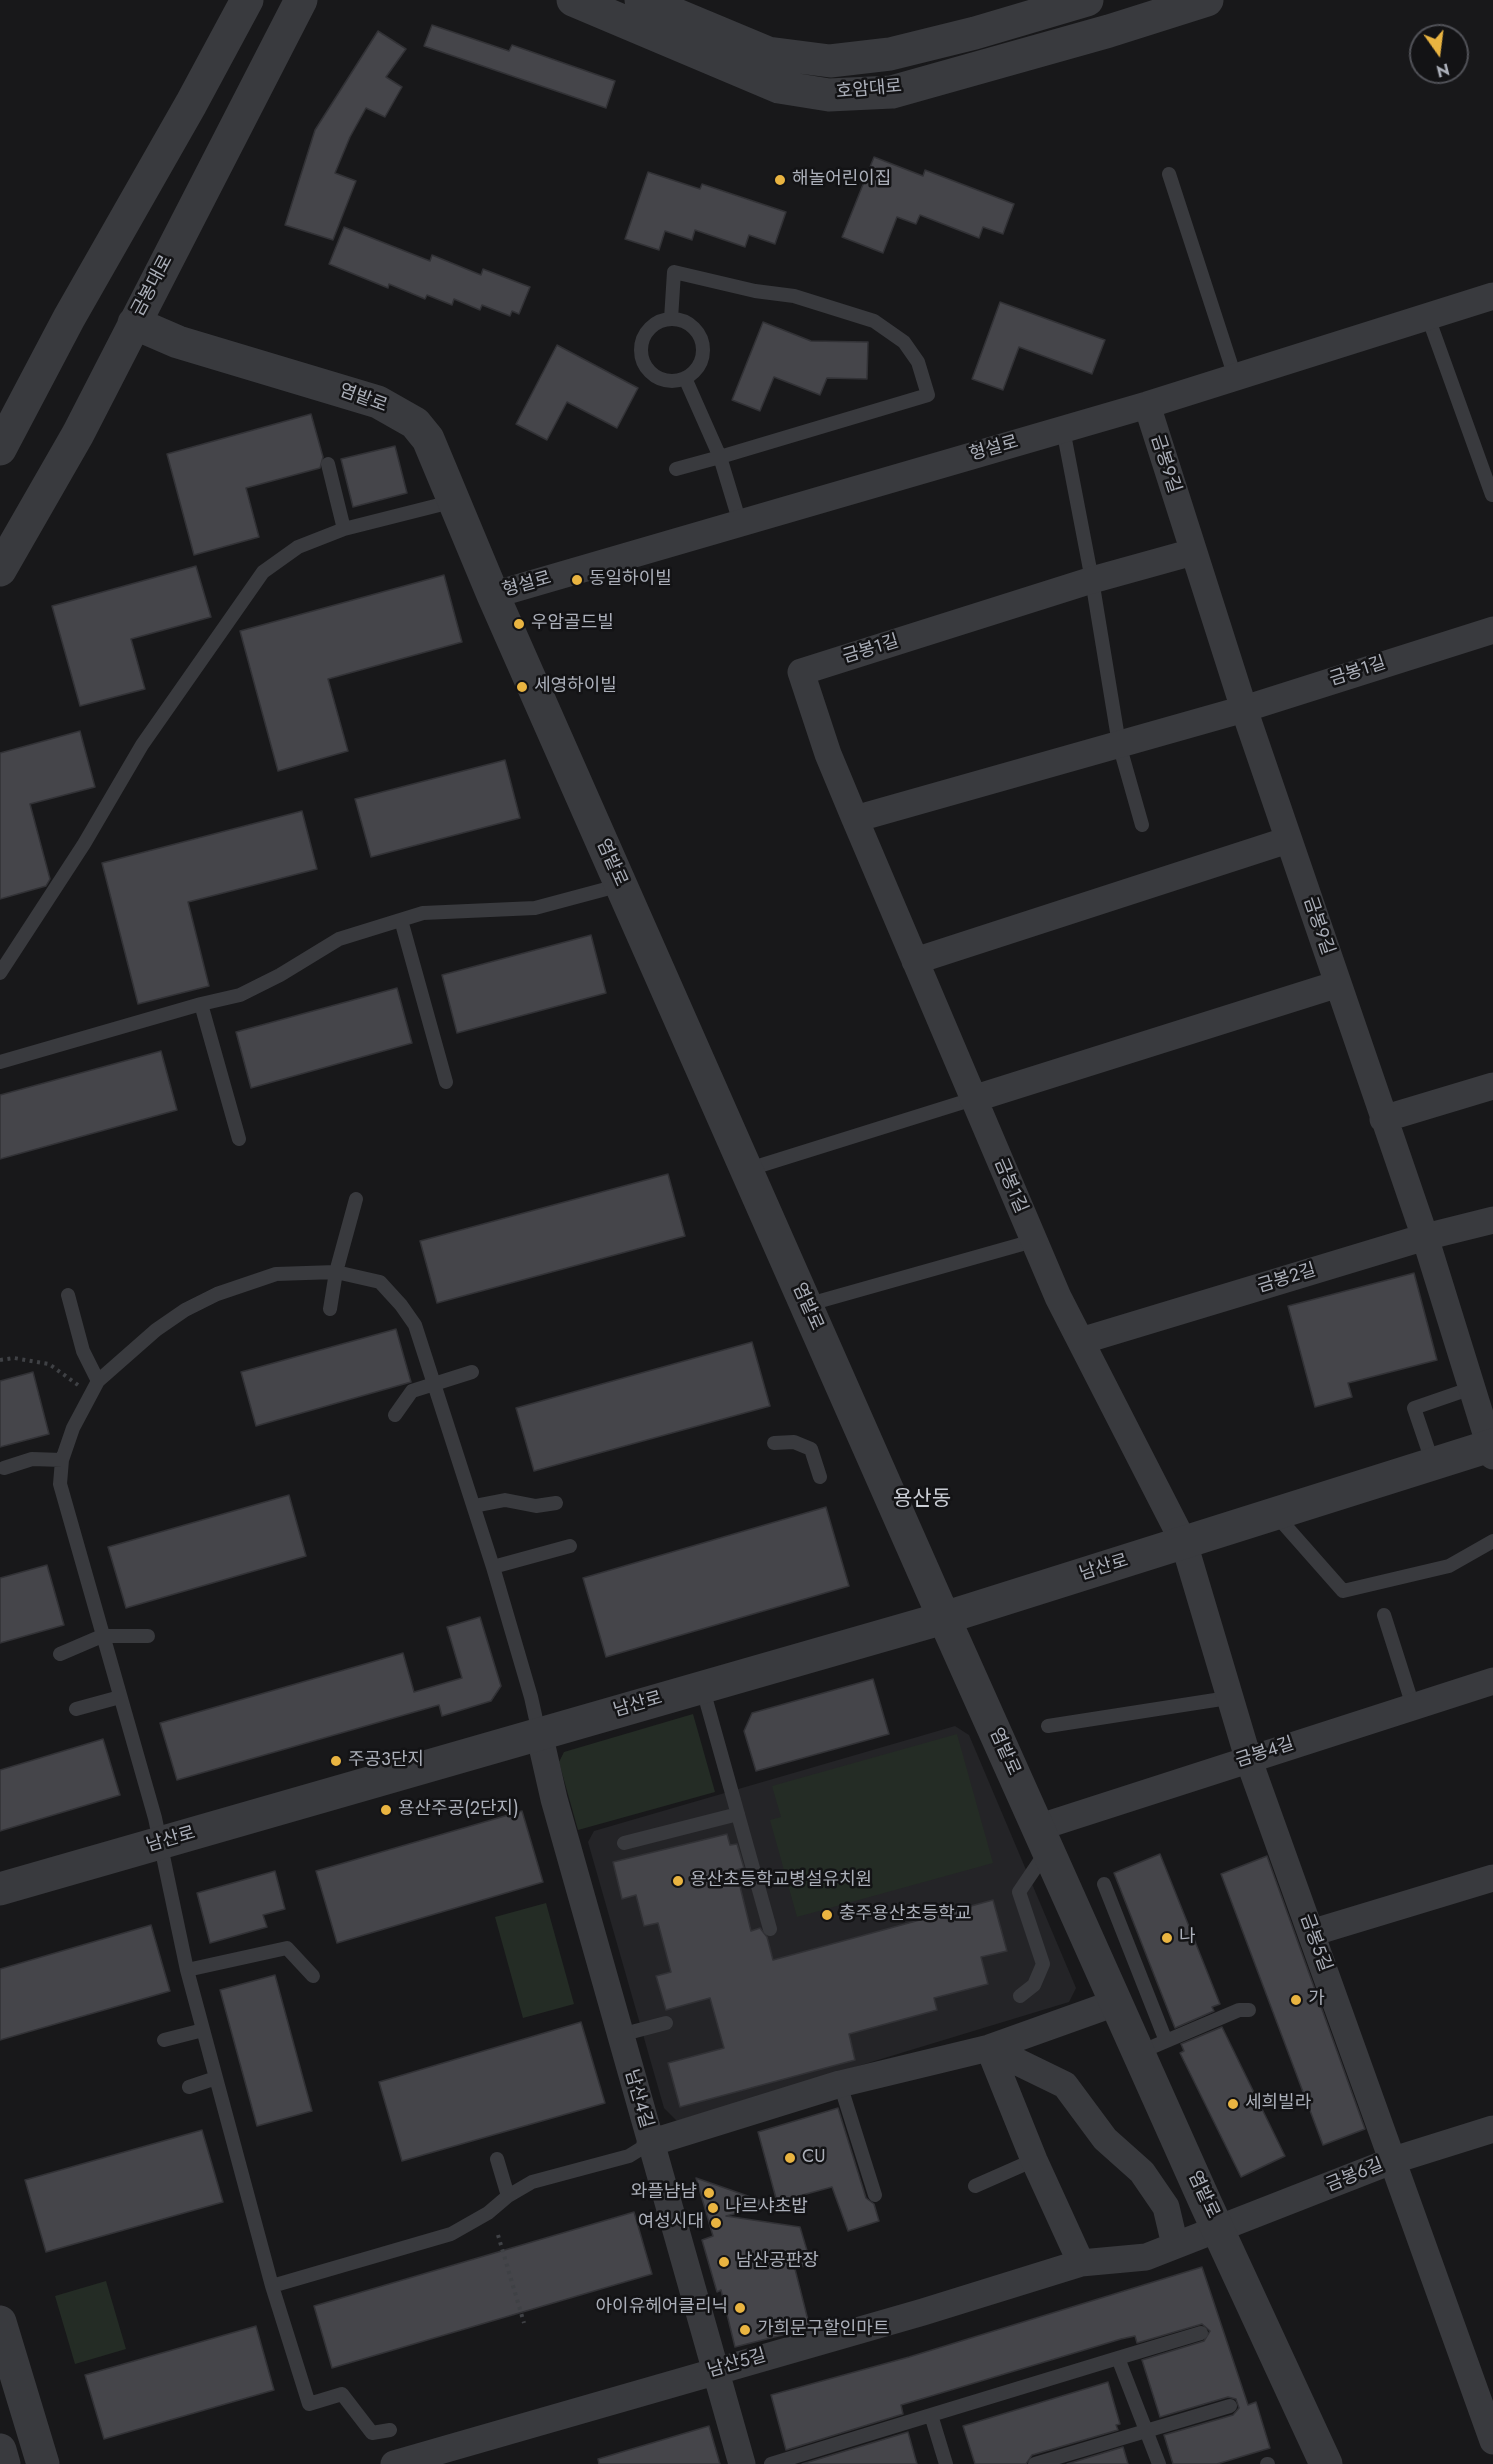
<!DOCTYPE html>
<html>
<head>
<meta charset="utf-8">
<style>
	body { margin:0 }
	#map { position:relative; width:1493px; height:2464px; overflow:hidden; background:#18181a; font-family:Jost,sans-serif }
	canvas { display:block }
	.north { position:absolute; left:1409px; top:24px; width:60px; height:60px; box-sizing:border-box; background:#131315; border:2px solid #505157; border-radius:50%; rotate:166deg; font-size:16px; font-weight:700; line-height:24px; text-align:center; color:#abafb9 }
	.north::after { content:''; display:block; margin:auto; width:21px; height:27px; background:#e9b441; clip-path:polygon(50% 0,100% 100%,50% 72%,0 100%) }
</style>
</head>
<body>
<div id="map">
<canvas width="1493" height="2464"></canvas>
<div class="north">N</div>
</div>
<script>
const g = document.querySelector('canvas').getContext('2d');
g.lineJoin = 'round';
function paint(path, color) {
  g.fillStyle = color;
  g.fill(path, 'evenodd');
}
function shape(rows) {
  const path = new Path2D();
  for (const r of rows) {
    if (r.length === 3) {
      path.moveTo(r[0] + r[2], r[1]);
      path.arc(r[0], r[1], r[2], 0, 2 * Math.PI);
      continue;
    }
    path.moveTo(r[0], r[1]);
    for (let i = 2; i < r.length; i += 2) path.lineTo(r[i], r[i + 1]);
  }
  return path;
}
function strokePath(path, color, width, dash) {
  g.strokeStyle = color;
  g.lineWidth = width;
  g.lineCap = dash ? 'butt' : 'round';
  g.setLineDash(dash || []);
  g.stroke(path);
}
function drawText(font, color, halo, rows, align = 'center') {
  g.font = font + ' Jost,"Noto Sans KR",sans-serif';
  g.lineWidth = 5;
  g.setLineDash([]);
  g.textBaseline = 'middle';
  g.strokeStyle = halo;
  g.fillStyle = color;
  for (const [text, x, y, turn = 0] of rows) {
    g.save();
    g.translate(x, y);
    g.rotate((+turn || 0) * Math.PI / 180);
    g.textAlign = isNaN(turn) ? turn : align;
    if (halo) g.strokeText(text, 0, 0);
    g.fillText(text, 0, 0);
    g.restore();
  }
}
paint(shape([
	[955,1726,969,1735,1076,1988,1069,2002,677,2121,664,2108,588,1842,594,1831]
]), '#242427');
paint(shape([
	[693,1714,715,1792,578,1830,559,1762,564,1752],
	[957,1734,993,1863,797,1917,770,1820,781,1817,772,1786],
	[546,1903,574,2004,523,2018,495,1917],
	[106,2281,126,2349,75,2364,55,2296]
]), '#242c25');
const building = shape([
	[432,25,509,51,512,45,615,81,606,108,424,46,432,25],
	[378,31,406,49,386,77,402,87,385,117,366,108,350,137,335,173,356,181,333,240,285,225,315,130,378,31],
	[874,157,923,176,925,170,1014,204,1003,234,983,227,979,238,920,215,916,224,897,217,883,253,842,237,874,157],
	[648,172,700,189,702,184,786,212,775,244,749,235,745,247,695,230,692,240,665,231,659,250,625,239,648,172],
	[344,227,430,261,432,255,481,275,483,269,530,287,519,314,512,311,510,316,482,305,480,310,454,299,452,305,427,295,425,299,389,284,388,288,329,264,344,227],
	[1000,302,1105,340,1092,374,1019,347,1003,390,972,379,1000,302],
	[763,322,811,341,868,342,867,379,827,378,820,395,774,377,760,411,732,400,763,322],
	[557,345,638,388,617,428,567,402,547,440,516,424,557,345],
	[311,414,323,457,320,468,246,488,259,537,194,555,167,454,311,414],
	[395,446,407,493,353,507,341,459,395,446],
	[196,566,211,617,131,639,145,689,80,706,52,606,196,566],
	[444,575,462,642,328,679,348,751,278,771,240,631,444,575],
	[80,731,95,787,30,804,50,879,46,886,0,899,0,753,80,731],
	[505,760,520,818,371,857,355,799,505,760],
	[302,811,317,869,188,902,209,986,138,1004,102,863,302,811],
	[591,935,606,993,457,1033,442,975,591,935],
	[397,988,412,1043,251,1088,236,1032,397,988],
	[161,1051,177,1110,0,1159,0,1095,161,1051],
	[668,1174,685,1236,437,1303,420,1241,668,1174],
	[1414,1273,1437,1360,1348,1383,1352,1397,1315,1407,1288,1306,1414,1273],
	[396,1329,411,1382,256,1426,241,1372,396,1329],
	[752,1342,770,1406,534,1471,516,1408,752,1342],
	[33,1372,49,1434,0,1447,0,1381,33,1372],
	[289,1495,306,1556,126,1608,108,1547,289,1495],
	[826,1507,849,1586,606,1657,583,1578,826,1507],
	[47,1565,64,1625,0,1643,0,1578,47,1565],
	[480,1617,501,1686,491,1701,442,1716,439,1705,177,1780,160,1723,403,1653,414,1692,462,1678,447,1627,480,1617],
	[873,1679,889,1734,756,1771,744,1731,752,1713,873,1679],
	[103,1739,120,1795,0,1831,0,1770,103,1739],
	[522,1811,543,1882,337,1943,316,1871,522,1811],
	[727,1834,730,1845,737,1844,744,1868,736,1870,751,1931,760,1928,767,1937,773,1960,993,1900,1007,1951,981,1957,988,1984,934,1998,937,2010,849,2034,855,2060,680,2107,668,2063,724,2048,710,1998,666,2010,656,1976,671,1972,658,1923,644,1926,636,1895,622,1899,613,1862,727,1834],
	[1160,1854,1220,2004,1212,2007,1214,2011,1175,2028,1114,1873,1160,1854],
	[1267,1856,1365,2129,1323,2145,1221,1874,1267,1856],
	[275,1871,285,1909,263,1915,267,1927,210,1943,197,1893,275,1871],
	[151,1925,170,1991,0,2040,0,1969,151,1925],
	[275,1975,312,2111,257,2126,220,1990,275,1975],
	[581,2022,605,2103,402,2161,379,2082,581,2022],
	[1222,2027,1285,2156,1241,2177,1180,2053,1184,2051,1181,2044,1222,2027],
	[838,2108,866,2198,874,2204,879,2221,848,2231,832,2187,777,2202,758,2132,838,2108],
	[202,2130,223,2202,46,2252,25,2180,202,2130],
	[696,2178,771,2204,726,2216,800,2227,811,2264,795,2269,810,2328,735,2347,721,2290,717,2292,702,2240,713,2236,696,2178],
	[634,2212,652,2274,332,2368,314,2306,634,2212],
	[1202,2267,1248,2405,1256,2402,1270,2448,1217,2464,1173,2464,1164,2435,1233,2415,1239,2408,1236,2399,1228,2397,1160,2417,1142,2360,1204,2341,1210,2331,1202,2324,1137,2343,1135,2336,1121,2339,901,2405,903,2414,786,2450,771,2395,909,2357,1202,2267],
	[256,2326,274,2390,104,2439,85,2375,256,2326],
	[1108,2382,1120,2424,1116,2425,1118,2430,1032,2455,1026,2464,975,2464,963,2426,1108,2382],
	[709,2426,720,2464,599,2464,598,2459,709,2426],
	[908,2432,917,2464,802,2464,908,2432],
	[1123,2447,1128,2464,1067,2464,1123,2447]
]);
paint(building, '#45454a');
strokePath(building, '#323236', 1.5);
strokePath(shape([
	[0,1360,14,1358,49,1364,78,1385],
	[498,2235,524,2323]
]), '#3f4145', 4, [3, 4.5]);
strokePath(shape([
	[1169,174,1235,377],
	[1428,317,1492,495],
	[671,319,674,272,755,291,794,296,874,321,904,342,918,362,928,395,720,457,740,523],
	[672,350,31],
	[1063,429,1092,580,1119,744,1142,825],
	[328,464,344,529,455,501],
	[676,469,720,457,685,378],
	[401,920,446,1082],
	[0,973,84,844,142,745,263,572,298,547,344,529],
	[201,1004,240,995,280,975,339,939,423,913,535,908,621,885],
	[0,1062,201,1004,239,1139],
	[746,1170,973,1099],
	[68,1295,83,1351,98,1381],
	[806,1305,1033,1241],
	[330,1309,336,1272,356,1199],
	[395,1415,412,1391,472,1372],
	[774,1443,794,1442,811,1449,820,1477],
	[1433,1464,1414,1408,1472,1388],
	[4,1468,32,1459,62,1460],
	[474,1506,505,1500,536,1506,556,1503],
	[1275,1514,1343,1591,1449,1566,1493,1541],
	[493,1567,570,1546],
	[1384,1615,1413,1706],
	[60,1654,102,1636,148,1636],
	[702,1686,770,1929],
	[76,1709,120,1697],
	[1048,1726,1228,1698],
	[624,1843,738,1814],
	[1104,1884,1166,2041],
	[187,1970,272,2286,309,2404,342,2394,372,2433,390,2430],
	[313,1976,287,1948,187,1970,155,1818,60,1484,62,1460,73,1428,98,1381,156,1330,185,1310,217,1294,276,1274,336,1272,380,1282,401,1305,415,1325,493,1567,531,1697,539,1733],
	[1020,1996,1034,1985,1043,1964,1019,1892,1046,1852],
	[620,2035,666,2023],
	[164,2040,203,2030],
	[1138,2053,1239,2010,1249,2010],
	[840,2084,875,2195],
	[189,2087,216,2078],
	[497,2159,508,2196],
	[975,2186,1034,2160],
	[272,2286,451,2234,488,2213,508,2196,532,2182,629,2156,650,2143],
	[1118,2358,1201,2333],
	[771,2464,931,2415],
	[946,2464,931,2415,1118,2358,1159,2464],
	[1035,2464,1230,2406],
	[1267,2464,1268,2464]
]), '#393a3e', 14);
strokePath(shape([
	[1147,405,1244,709,1425,1237,1493,1456],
	[493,595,1147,405,1493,296],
	[1493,630,1244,709,855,819,1058,1297,1184,1543,1248,1758,1493,2441],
	[855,819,828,754,801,672,1092,580,1193,552],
	[915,961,1288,840],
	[973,1099,1338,984],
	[1383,1119,1493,1086],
	[1081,1341,1425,1237,1493,1220],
	[539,1733,554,1799,742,2464],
	[1037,1828,1493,1681],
	[1311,1933,1493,1878],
	[989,2048,1065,2085,1105,2139,1142,2172,1166,2207,1175,2245],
	[989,2048,1034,2160,1081,2263],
	[650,2143,840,2084,989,2048,1115,2003],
	[394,2464,923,2312,1081,2263,1146,2257,1394,2160,1493,2129]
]), '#393a3e', 27);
strokePath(shape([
	[573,0,779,87,829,95,892,92,1109,31,1207,0],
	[641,0,768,53,830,61,890,54,975,33,1087,0],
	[134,323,178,342,378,402,415,423,428,439,493,595,944,1618,1206,2204,1326,2464],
	[0,449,69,318,191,104,247,0],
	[0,570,78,434,301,0],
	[0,1889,944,1618,1493,1445],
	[0,2322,43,2464],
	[0,2450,4,2464]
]), '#393a3e', 33);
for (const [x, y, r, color] of [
	[780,180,6,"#e9b441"],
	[577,580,6,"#e9b441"],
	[519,624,6,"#e9b441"],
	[522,687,6,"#e9b441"],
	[336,1761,6,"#e9b441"],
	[386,1810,6,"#e9b441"],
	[678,1881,6,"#e9b441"],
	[827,1915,6,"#e9b441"],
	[1167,1938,6,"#e9b441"],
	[1296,2000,6,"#e9b441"],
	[1233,2104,6,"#e9b441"],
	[790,2158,6,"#e9b441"],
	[709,2193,6,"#e9b441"],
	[713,2208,6,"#e9b441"],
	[716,2223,6,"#e9b441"],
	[724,2262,6,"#e9b441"],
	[740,2308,6,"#e9b441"],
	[745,2330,6,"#e9b441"]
]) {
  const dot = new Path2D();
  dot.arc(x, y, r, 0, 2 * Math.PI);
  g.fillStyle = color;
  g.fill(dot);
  strokePath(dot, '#131315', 2);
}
drawText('18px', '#abafb9', '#131315', [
	["호암대로",869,90,-5],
	["금봉대로",153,286,-62],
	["염밭로",363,399,20],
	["형설로",994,449,-16],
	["금봉9길",1165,464,72],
	["형설로",527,585,-16],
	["금봉1길",871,650,-17],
	["금봉1길",1358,672,-18],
	["염밭로",611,863,66],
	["금봉9길",1318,926,71],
	["금봉1길",1010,1186,67],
	["금봉2길",1287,1279,-17],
	["염밭로",807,1307,66],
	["남산로",1104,1568,-17],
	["남산로",638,1705,-16],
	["염밭로",1004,1752,66],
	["금봉4길",1265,1753,-18],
	["남산로",171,1840,-16],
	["금봉5길",1315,1943,70],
	["남산4길",638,2099,74],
	["금봉6길",1355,2176,-22],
	["염밭로",1203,2195,65],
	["남산5길",737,2364,-16]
]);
drawText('18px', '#abafb9', '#131315', [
	["해놀어린이집",792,180],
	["동일하이빌",589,580],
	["우암골드빌",531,624],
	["세영하이빌",534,687],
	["주공3단지",348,1761],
	["용산주공(2단지)",398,1810],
	["용산초등학교병설유치원",690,1881],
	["충주용산초등학교",839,1915],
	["나",1179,1938],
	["가",1308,2000],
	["세희빌라",1245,2104],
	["CU",802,2158],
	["와플냠냠",697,2193,"right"],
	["나르샤초밥",725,2208],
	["여성시대",704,2223,"right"],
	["남산공판장",736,2262],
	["아이유헤어클리닉",728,2308,"right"],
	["가희문구할인마트",757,2330]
], 'left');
drawText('21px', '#cbced5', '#131315', [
	["용산동",922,1500]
]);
</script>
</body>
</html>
